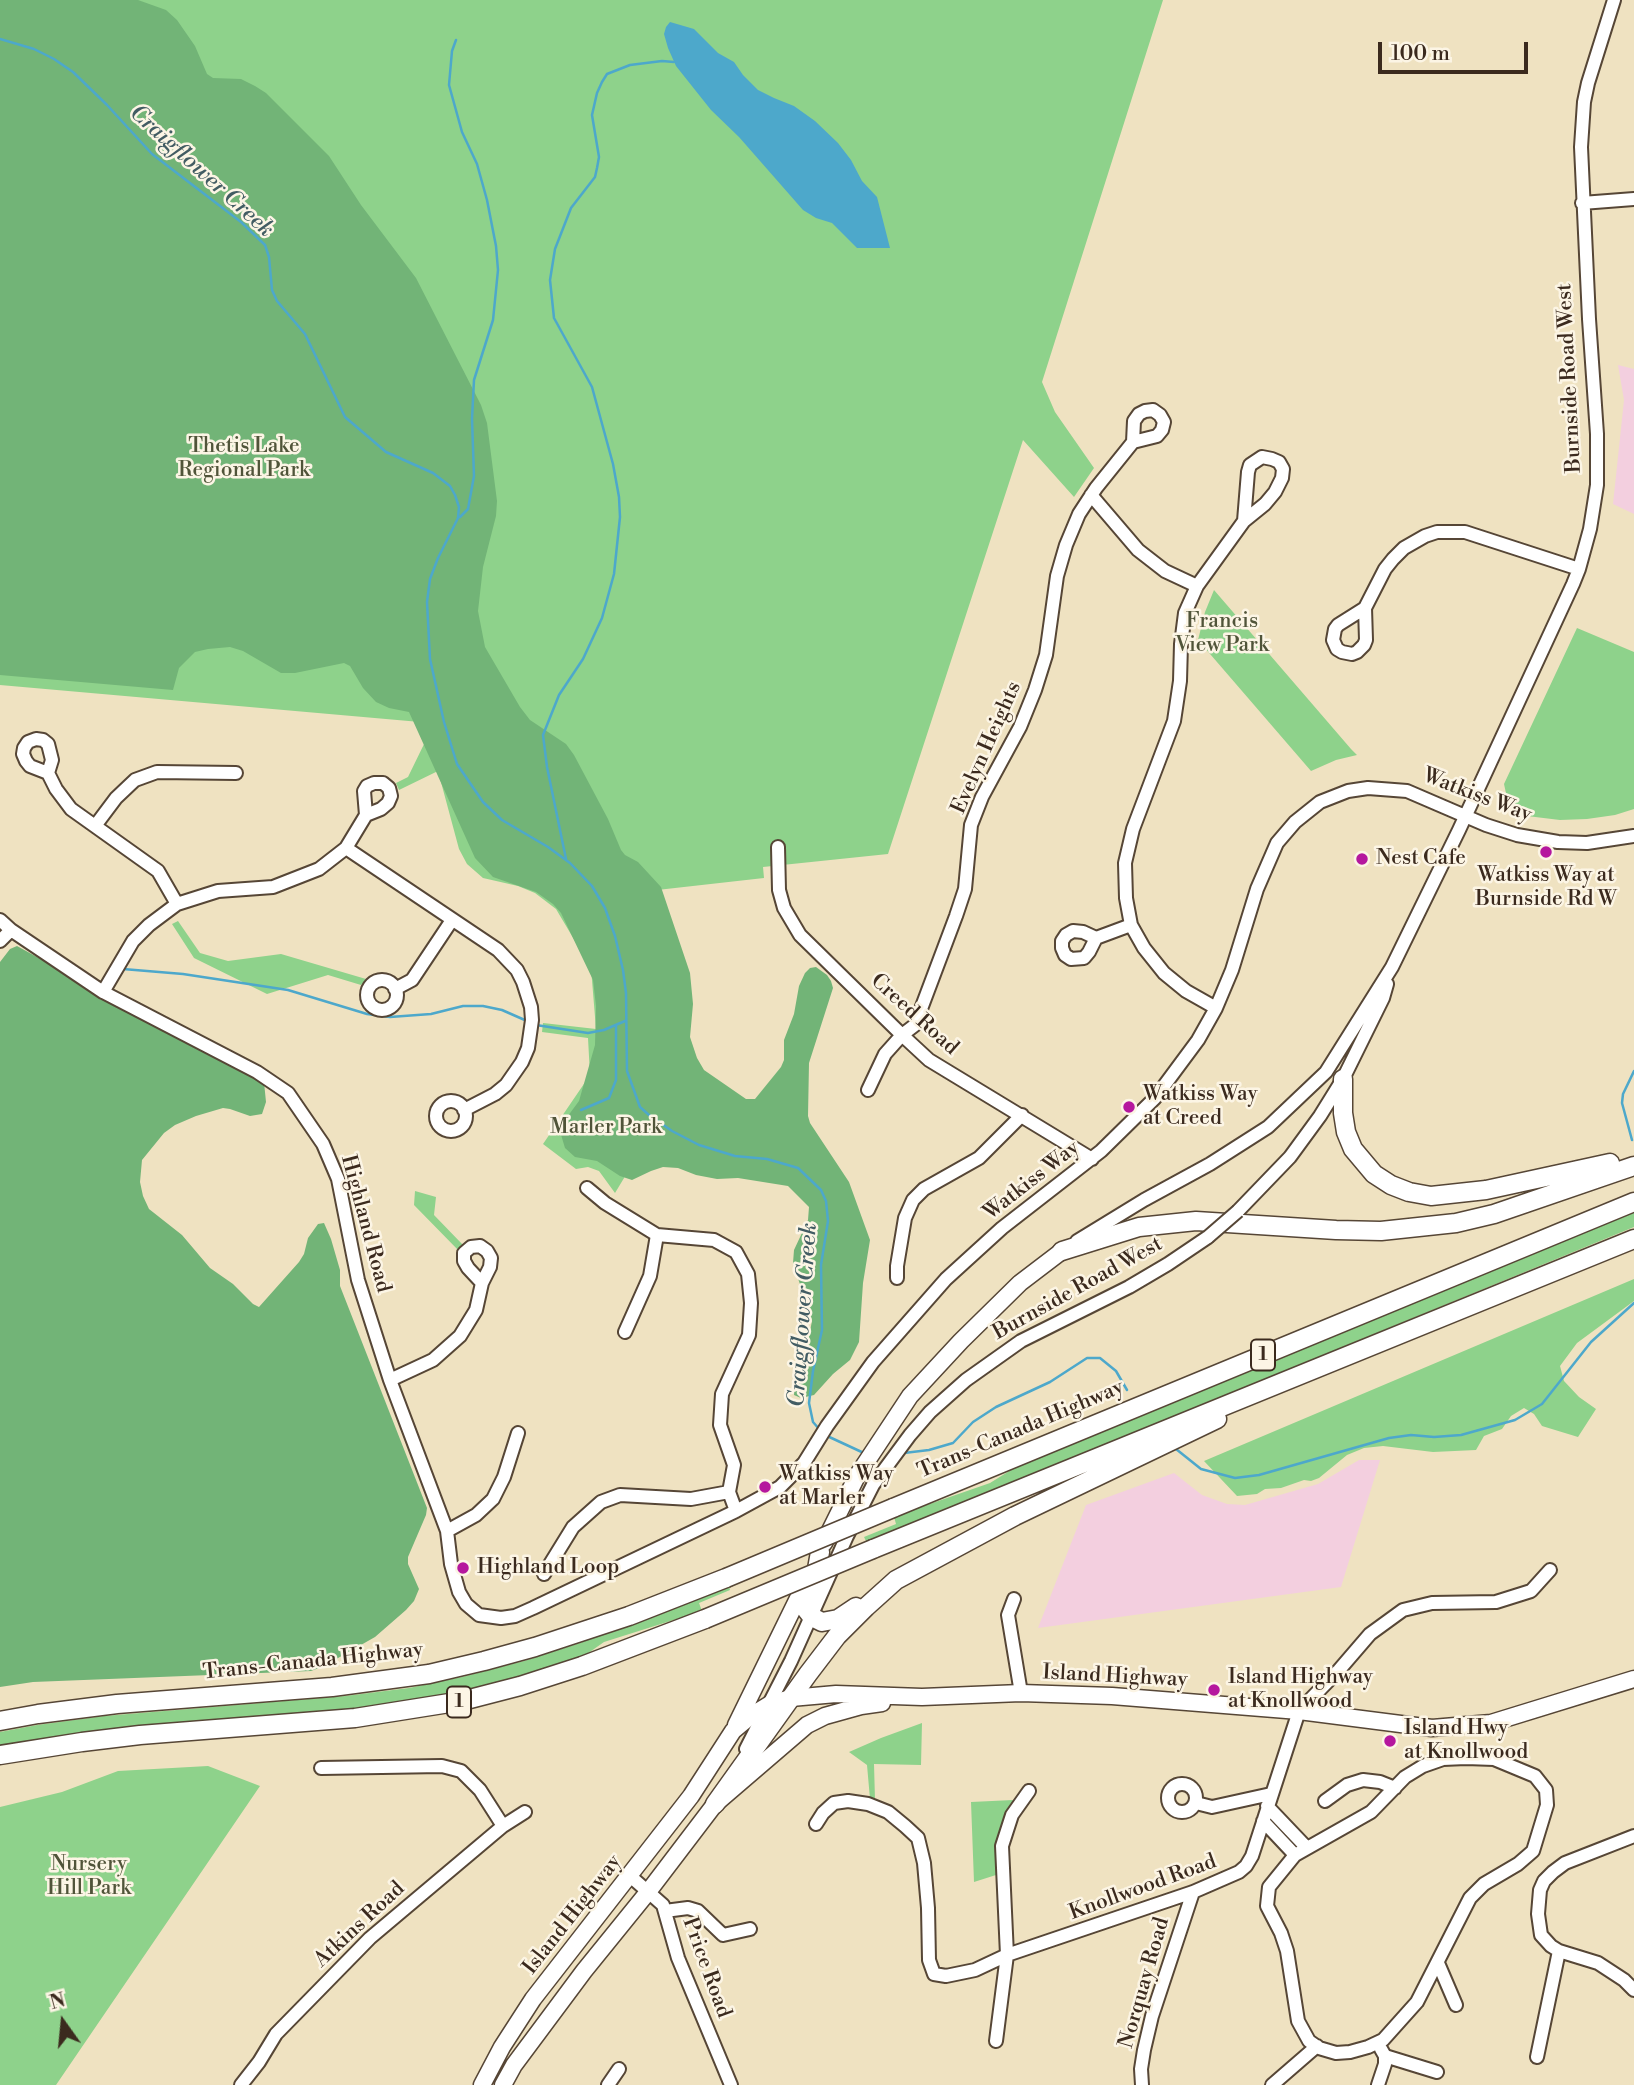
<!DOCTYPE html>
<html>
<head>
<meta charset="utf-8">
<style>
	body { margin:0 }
	#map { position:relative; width:1634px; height:2085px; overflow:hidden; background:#efe2c1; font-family:"Libre Bodoni",serif }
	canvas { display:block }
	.north { position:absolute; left:28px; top:1987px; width:70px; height:70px; -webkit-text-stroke:5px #fcf5e5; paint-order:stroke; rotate:345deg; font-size:19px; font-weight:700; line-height:28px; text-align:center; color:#3b2a1e }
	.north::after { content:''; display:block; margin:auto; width:24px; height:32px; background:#3b2a1e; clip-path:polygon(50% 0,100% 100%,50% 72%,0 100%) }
	.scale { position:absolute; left:1378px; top:42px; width:150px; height:32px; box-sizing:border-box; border:4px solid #3b2a1e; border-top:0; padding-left:9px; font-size:21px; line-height:24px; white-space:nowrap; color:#3b2a1e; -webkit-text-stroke:5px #fcf5e5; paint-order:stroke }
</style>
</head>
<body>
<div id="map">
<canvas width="1634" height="2085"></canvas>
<div class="north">N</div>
<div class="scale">100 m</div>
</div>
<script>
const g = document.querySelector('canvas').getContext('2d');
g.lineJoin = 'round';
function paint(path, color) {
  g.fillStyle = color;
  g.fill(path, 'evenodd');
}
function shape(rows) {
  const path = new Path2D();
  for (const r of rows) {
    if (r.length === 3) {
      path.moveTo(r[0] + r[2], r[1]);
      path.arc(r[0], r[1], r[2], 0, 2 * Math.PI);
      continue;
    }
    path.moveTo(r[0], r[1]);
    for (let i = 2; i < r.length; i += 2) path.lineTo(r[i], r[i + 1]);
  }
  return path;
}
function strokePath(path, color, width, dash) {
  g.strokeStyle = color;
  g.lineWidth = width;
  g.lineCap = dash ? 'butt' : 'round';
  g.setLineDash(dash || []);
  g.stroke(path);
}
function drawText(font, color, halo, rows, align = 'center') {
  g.font = font + ' "Libre Bodoni",serif';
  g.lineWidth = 5;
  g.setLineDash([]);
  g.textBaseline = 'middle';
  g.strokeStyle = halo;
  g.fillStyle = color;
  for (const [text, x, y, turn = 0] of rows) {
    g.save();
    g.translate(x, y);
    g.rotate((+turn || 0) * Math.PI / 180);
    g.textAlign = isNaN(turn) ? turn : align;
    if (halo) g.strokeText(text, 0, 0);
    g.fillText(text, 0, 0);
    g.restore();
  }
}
paint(shape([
	[1618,365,1634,369,1634,514,1613,504,1624,400],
	[1359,1460,1380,1460,1341,1587,1038,1628,1086,1505,1174,1473,1202,1495,1227,1504,1245,1505,1318,1484]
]), '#f3cfdf');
paint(shape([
	[0,0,1163,0,1042,382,1055,412,1094,468,1074,497,1023,440,888,854,763,867,764,878,595,897,659,1120,615,1193,599,1171,588,1167,576,1169,543,1144,590,1075,588,1038,542,1032,543,1023,596,1029,591,968,556,909,535,893,518,886,483,878,467,864,459,849,438,771,399,790,396,783,408,777,426,740,420,722,0,685],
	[1214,590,1351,749,1357,755,1336,760,1311,771,1198,640,1205,612],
	[1577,628,1634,652,1634,809,1615,815,1587,819,1560,820,1527,816,1509,807,1504,784],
	[178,921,200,953,228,961,281,954,366,979,361,985,328,975,267,994,194,958,172,924],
	[415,1191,436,1197,434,1215,463,1245,459,1251,414,1205],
	[1634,1211,1634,1227,867,1543,864,1537,896,1524,894,1517,901,1514,990,1483,1019,1465,1042,1455],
	[1634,1279,1634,1301,1577,1343,1560,1366,1564,1381,1579,1397,1596,1409,1578,1437,1542,1426,1534,1414,1524,1408,1511,1416,1502,1429,1484,1436,1476,1450,1433,1452,1383,1446,1364,1448,1347,1455,1319,1478,1311,1481,1304,1480,1281,1488,1265,1489,1257,1494,1237,1496,1204,1461],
	[729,1585,730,1590,699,1603,702,1611,604,1642,584,1656,511,1681,466,1692,371,1708,79,1733,0,1747,0,1732,37,1725,104,1716,345,1696,409,1688,462,1677,524,1661,580,1643],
	[922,1723,921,1765,874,1764,875,1800,870,1799,867,1765,849,1752,881,1738],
	[208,1766,260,1786,56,2085,0,2085,0,1807,62,1792,118,1771],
	[1013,1800,998,1839,996,1875,974,1882,971,1802]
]), '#8ed28b');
paint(shape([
	[0,0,138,0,166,10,177,20,195,46,207,74,213,78,241,79,255,86,266,93,329,156,361,205,416,278,481,405,487,423,497,501,496,516,483,567,478,611,485,647,520,707,530,720,566,744,574,755,608,819,621,850,625,855,638,862,661,887,690,973,693,1004,690,1037,697,1058,704,1070,746,1099,755,1099,781,1067,784,1060,784,1040,794,1014,799,986,805,973,810,968,816,967,827,975,831,981,833,988,809,1063,808,1116,810,1123,849,1182,870,1240,863,1283,859,1342,850,1360,833,1374,814,1395,801,1398,794,1395,795,1383,806,1351,812,1321,793,1263,794,1250,808,1220,809,1207,788,1186,738,1178,717,1179,696,1175,678,1168,663,1167,651,1171,632,1180,620,1176,597,1161,575,1157,565,1148,559,1128,579,1101,595,1045,596,1006,593,980,561,913,553,904,536,892,493,877,475,858,409,712,389,708,376,702,363,688,350,666,344,663,295,673,281,673,243,651,230,647,208,649,195,652,179,668,173,690,0,675],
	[17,946,264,1082,266,1102,262,1114,250,1116,230,1109,223,1108,196,1116,175,1125,164,1133,142,1160,140,1182,143,1196,149,1209,182,1235,210,1268,233,1284,253,1304,259,1307,299,1262,304,1254,308,1238,318,1224,324,1223,331,1239,340,1270,340,1286,427,1508,426,1515,408,1557,408,1564,419,1589,414,1601,406,1610,375,1637,324,1666,311,1671,33,1682,0,1687,0,962,10,949]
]), '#72b477');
paint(shape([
	[670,22,694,29,718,53,734,62,743,75,758,90,774,98,794,106,815,121,838,143,851,160,862,181,877,197,890,248,857,248,832,223,816,218,803,210,739,137,711,110,676,66,668,48,664,34,666,27]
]), '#4da8cb');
strokePath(shape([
	[0,39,34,49,54,59,73,72,107,105,152,154,241,222,265,245,269,257,272,290,277,301,305,334,345,417,386,452,433,473,450,486,455,495,459,507,458,518,438,558,430,579,427,602,430,659,444,722,457,764,483,802,502,820,548,847,570,863,592,886,605,908,615,936,623,970,626,993,627,1071,640,1107,649,1115,672,1131,699,1145,735,1156,767,1159,798,1168,821,1190,826,1201,828,1221,821,1265,822,1330,813,1371,809,1403,813,1422,820,1430],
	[456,40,452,51,449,85,462,132,477,164,487,200,496,246,498,270,493,320,474,380,472,419,474,476,468,509,460,517],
	[566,859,547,767,543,735,559,695,583,659,602,618,614,574,620,517,619,497,613,464,592,387,554,318,550,280,555,249,571,208,595,177,597,168,599,157,592,115,597,93,602,82,607,74,630,65,662,61,674,62],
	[123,969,183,974,288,990,367,1014,390,1017,431,1014,463,1006,483,1006,502,1010,527,1021],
	[536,1025,588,1033,604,1030,625,1021],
	[581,1110,609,1098,616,1080,616,1025],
	[1632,1140,1622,1103,1623,1094,1634,1071],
	[825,1435,866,1454],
	[1176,1449,1201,1469,1235,1478,1259,1475,1389,1438,1411,1435,1434,1437,1461,1435,1515,1420,1542,1404,1591,1342,1634,1303],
	[904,1453,929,1450,953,1443,973,1422,996,1407,1050,1382,1087,1358,1100,1358,1116,1371,1127,1390]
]), '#4da8cb', 2.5);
const minor = shape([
	[1582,203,1634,199],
	[1091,495,1138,550,1165,571,1197,586],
	[1365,608,1366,640,1364,645,1357,652,1352,654,1342,652,1337,649,1333,640,1335,629,1338,625,1365,608,1385,569,1393,559,1404,548,1425,536,1437,532,1465,532,1579,569],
	[48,773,52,760,48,744,43,740,36,739,28,742,24,748,23,754,26,761,30,766,48,773,56,789,71,809,158,871,177,904],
	[95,826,116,798,135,780,157,772,236,773],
	[778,847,779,890,784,908,800,935,902,1035,929,1060,1092,1159],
	[346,848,498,950,517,970,523,982,531,1007,532,1020,528,1048,522,1062,506,1085,495,1094,464,1110],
	[0,920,11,930,103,992,257,1072,288,1093,323,1144,338,1179,358,1280,390,1380,447,1531,451,1564,459,1592,466,1604,479,1615,501,1618,515,1616,533,1608,736,1511,780,1487,804,1463,827,1426,873,1362,946,1279,1002,1228,1101,1151,1155,1098,1198,1040,1216,1008,1232,970,1257,889,1277,843,1295,822,1320,802,1348,791,1368,788,1407,791,1486,825,1517,835,1558,842,1587,843,1634,836],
	[1096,938,1089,952,1084,958,1071,959,1065,955,1062,948,1062,941,1066,935,1073,931,1083,932,1096,938,1131,925],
	[0,941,11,930],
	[382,995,15],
	[395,989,412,980,452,920],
	[103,992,133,941,149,925,177,904,218,891,273,887,319,869,346,848,366,815,381,809,388,803,391,796,389,788,383,783,374,783,367,786,364,791,366,815],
	[1216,1008,1186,991,1164,973,1144,948,1131,925,1126,898,1125,863,1133,829,1174,721,1180,681,1181,644,1185,613,1197,586,1244,521,1265,504,1275,492,1282,478,1283,469,1279,462,1272,459,1262,457,1250,465,1248,472,1244,521],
	[868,1090,885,1054,902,1035,915,1025,956,916,965,889,971,825,982,797,1020,727,1035,690,1046,655,1057,576,1066,545,1079,514,1096,488,1133,442,1134,421,1139,414,1145,411,1153,410,1160,415,1164,422,1162,430,1157,436,1133,442],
	[451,1116,15],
	[587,1188,605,1203,657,1235,714,1240,736,1252,748,1274,751,1303,749,1335,722,1394,720,1425,734,1465,729,1492,736,1511],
	[1238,1211,1290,1157,1320,1116,1343,1079,1383,998,1387,984],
	[1077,1241,1144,1200,1210,1164,1268,1127,1326,1072,1392,967,1459,830,1573,584,1579,569,1590,529,1597,485,1597,434,1589,319,1581,147,1584,102,1588,83,1614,0],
	[897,1278,897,1266,905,1218,913,1200,924,1189,979,1158,1022,1115],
	[625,1332,650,1276,657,1235],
	[390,1380,433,1360,460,1336,476,1310,482,1283,490,1267,491,1258,487,1251,480,1246,471,1247,464,1253,464,1261,468,1268,482,1283],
	[447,1531,476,1515,493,1499,504,1477,518,1433],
	[544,1574,573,1527,601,1502,620,1495,691,1499,729,1492],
	[1014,1599,1008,1615,1021,1693],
	[746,1749,791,1661,847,1536,873,1485,910,1435,930,1412,966,1380,1021,1341,1129,1287,1168,1264,1208,1237],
	[1466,1758,1494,1759,1535,1776,1546,1790,1547,1805,1533,1851,1518,1864,1484,1884,1470,1898,1417,2002,1383,2040,1368,2047,1350,2052,1336,2053,1319,2048,1309,2041,1298,2021,1287,1951,1281,1933,1267,1906,1269,1887,1295,1855,1371,1812,1405,1777,1423,1766,1443,1759,1466,1758],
	[321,1768,442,1766,461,1771,480,1790,503,1826],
	[1182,1798,14],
	[1325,1801,1347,1785,1363,1780,1380,1782,1395,1788],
	[1196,1803,1212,1807,1271,1794],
	[1267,1806,1307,1848],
	[1263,1821,1295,1855],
	[816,1824,823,1813,834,1803,848,1801,868,1804,888,1812,905,1826,918,1838,924,1863,928,1908,929,1960,934,1974,946,1976,975,1970,1007,1955,1193,1892,1239,1872,1246,1866,1252,1856,1299,1711,1339,1670,1370,1634,1403,1610,1432,1603,1496,1602,1531,1591,1550,1570],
	[1634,1836,1565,1863,1553,1872,1544,1881,1540,1890,1538,1914,1541,1935,1551,1946,1559,1951,1598,1963,1624,1980,1634,1990],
	[629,1875,663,1905,678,1958,731,2085],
	[665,1911,688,1908,698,1911,723,1935,750,1929],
	[1438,1963,1456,2005],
	[996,2041,1007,1955,1002,1846,1012,1815,1029,1791],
	[1385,2056,1437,2072],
	[1537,2057,1559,1951],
	[241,2085,259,2062,276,2034,370,1938,503,1826,525,1812],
	[608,2085,619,2069],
	[1142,2085,1141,2069,1144,2050,1152,2016,1193,1892],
	[1272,2085,1317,2046],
	[1378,2085,1385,2064,1385,2056,1381,2049]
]);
const major = shape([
	[824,1543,857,1476,910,1396,961,1341,1020,1283,1062,1251],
	[736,1725,806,1582],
	[482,2085,502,2047,533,1999,691,1796,733,1731,752,1715,770,1704,791,1698,836,1694,922,1697,1021,1693,1112,1696,1299,1711,1432,1728,1491,1723,1634,1679],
	[503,2085,514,2065,584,1971,648,1892,715,1804,807,1725,825,1716,861,1706,882,1703]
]);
const highway = shape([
	[1343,1079,1343,1113,1346,1132,1353,1149,1374,1174,1391,1185,1409,1192,1431,1196,1486,1190,1610,1163],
	[1062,1251,1139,1227,1196,1221,1336,1230,1381,1231,1456,1223,1494,1214,1634,1166],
	[893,1508,1634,1202],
	[873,1549,1634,1239],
	[820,1552,817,1569,806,1595,805,1608,812,1617,822,1622,838,1619,856,1607],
	[0,1721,38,1714,117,1704,332,1687,429,1674,484,1661,535,1647,629,1616,726,1578],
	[0,1755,82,1742,140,1735,355,1718,462,1701,520,1686,582,1666,705,1619],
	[715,1804,808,1674,837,1636,866,1607,896,1580,1015,1516,1217,1419]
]);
strokePath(minor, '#564636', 16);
strokePath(major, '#564636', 19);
strokePath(highway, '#564636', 21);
strokePath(minor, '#fff', 12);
strokePath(major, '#fff', 16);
strokePath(highway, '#fff', 18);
const minorBridge = shape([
	[1208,1237,1238,1211]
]);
const highwayBridge = shape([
	[726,1578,893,1508],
	[705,1619,873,1549]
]);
strokePath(minorBridge, '#564636', 16, []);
strokePath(highwayBridge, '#564636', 21, []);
strokePath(minorBridge, '#fff', 12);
strokePath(highwayBridge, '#fff', 18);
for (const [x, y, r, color] of [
	[1546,852,7,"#b5179e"],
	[1362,859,7,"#b5179e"],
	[1129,1107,7,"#b5179e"],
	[765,1487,7,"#b5179e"],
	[463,1568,7,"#b5179e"],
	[1214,1690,7,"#b5179e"],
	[1390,1741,7,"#b5179e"]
]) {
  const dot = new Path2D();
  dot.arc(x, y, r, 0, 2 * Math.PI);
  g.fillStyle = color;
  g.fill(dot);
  strokePath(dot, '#fcf5e5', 2.5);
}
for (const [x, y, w] of [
	[1263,1355,24],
	[459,1702,24]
]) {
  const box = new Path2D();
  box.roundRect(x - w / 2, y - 15.5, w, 31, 5);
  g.fillStyle = '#fcf5e5';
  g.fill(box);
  strokePath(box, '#3b2a1e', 2);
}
drawText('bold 19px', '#3b2a1e', null, [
	["1",1263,1355],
	["1",459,1702]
]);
drawText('21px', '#3b2a1e', '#fcf5e5', [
	["Burnside Road West",1570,378,-93],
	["Evelyn Heights",987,748,-66],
	["Watkiss Way",1477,796,21],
	["Creed Road",914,1015,42],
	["Watkiss Way",1032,1181,-38],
	["Highland Road",365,1224,75],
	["Burnside Road West",1078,1289,-29],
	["Trans-Canada Highway",1021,1430,-23],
	["Trans-Canada Highway",313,1662,-6],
	["Island Highway",1115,1677,3],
	["Knollwood Road",1143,1888,-20],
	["Island Highway",573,1915,-52],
	["Atkins Road",360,1925,-43],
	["Price Road",706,1968,70],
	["Norquay Road",1145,1983,-74]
]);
drawText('21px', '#505439', '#fcf5e5', [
	["Thetis Lake",244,447],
	["Regional Park",244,471],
	["Francis",1222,622],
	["View Park",1222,646],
	["Marler Park",606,1128],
	["Nursery",89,1865],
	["Hill Park",89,1889]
]);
drawText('21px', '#3b2a1e', '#fcf5e5', [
	["Nest Cafe",1376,859],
	["Watkiss Way at",1546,876,"center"],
	["Burnside Rd W",1546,900,"center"],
	["Watkiss Way",1143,1095],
	["at Creed",1143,1119],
	["Watkiss Way",779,1475],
	["at Marler",779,1499],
	["Highland Loop",477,1568],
	["Island Highway",1228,1678],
	["at Knollwood",1228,1702],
	["Island Hwy",1404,1729],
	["at Knollwood",1404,1753]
], 'left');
drawText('italic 23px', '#425c63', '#fcf5e5', [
	["Craigflower Creek",201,172,42],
	["Craigflower Creek",804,1315,-86]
]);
</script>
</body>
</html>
